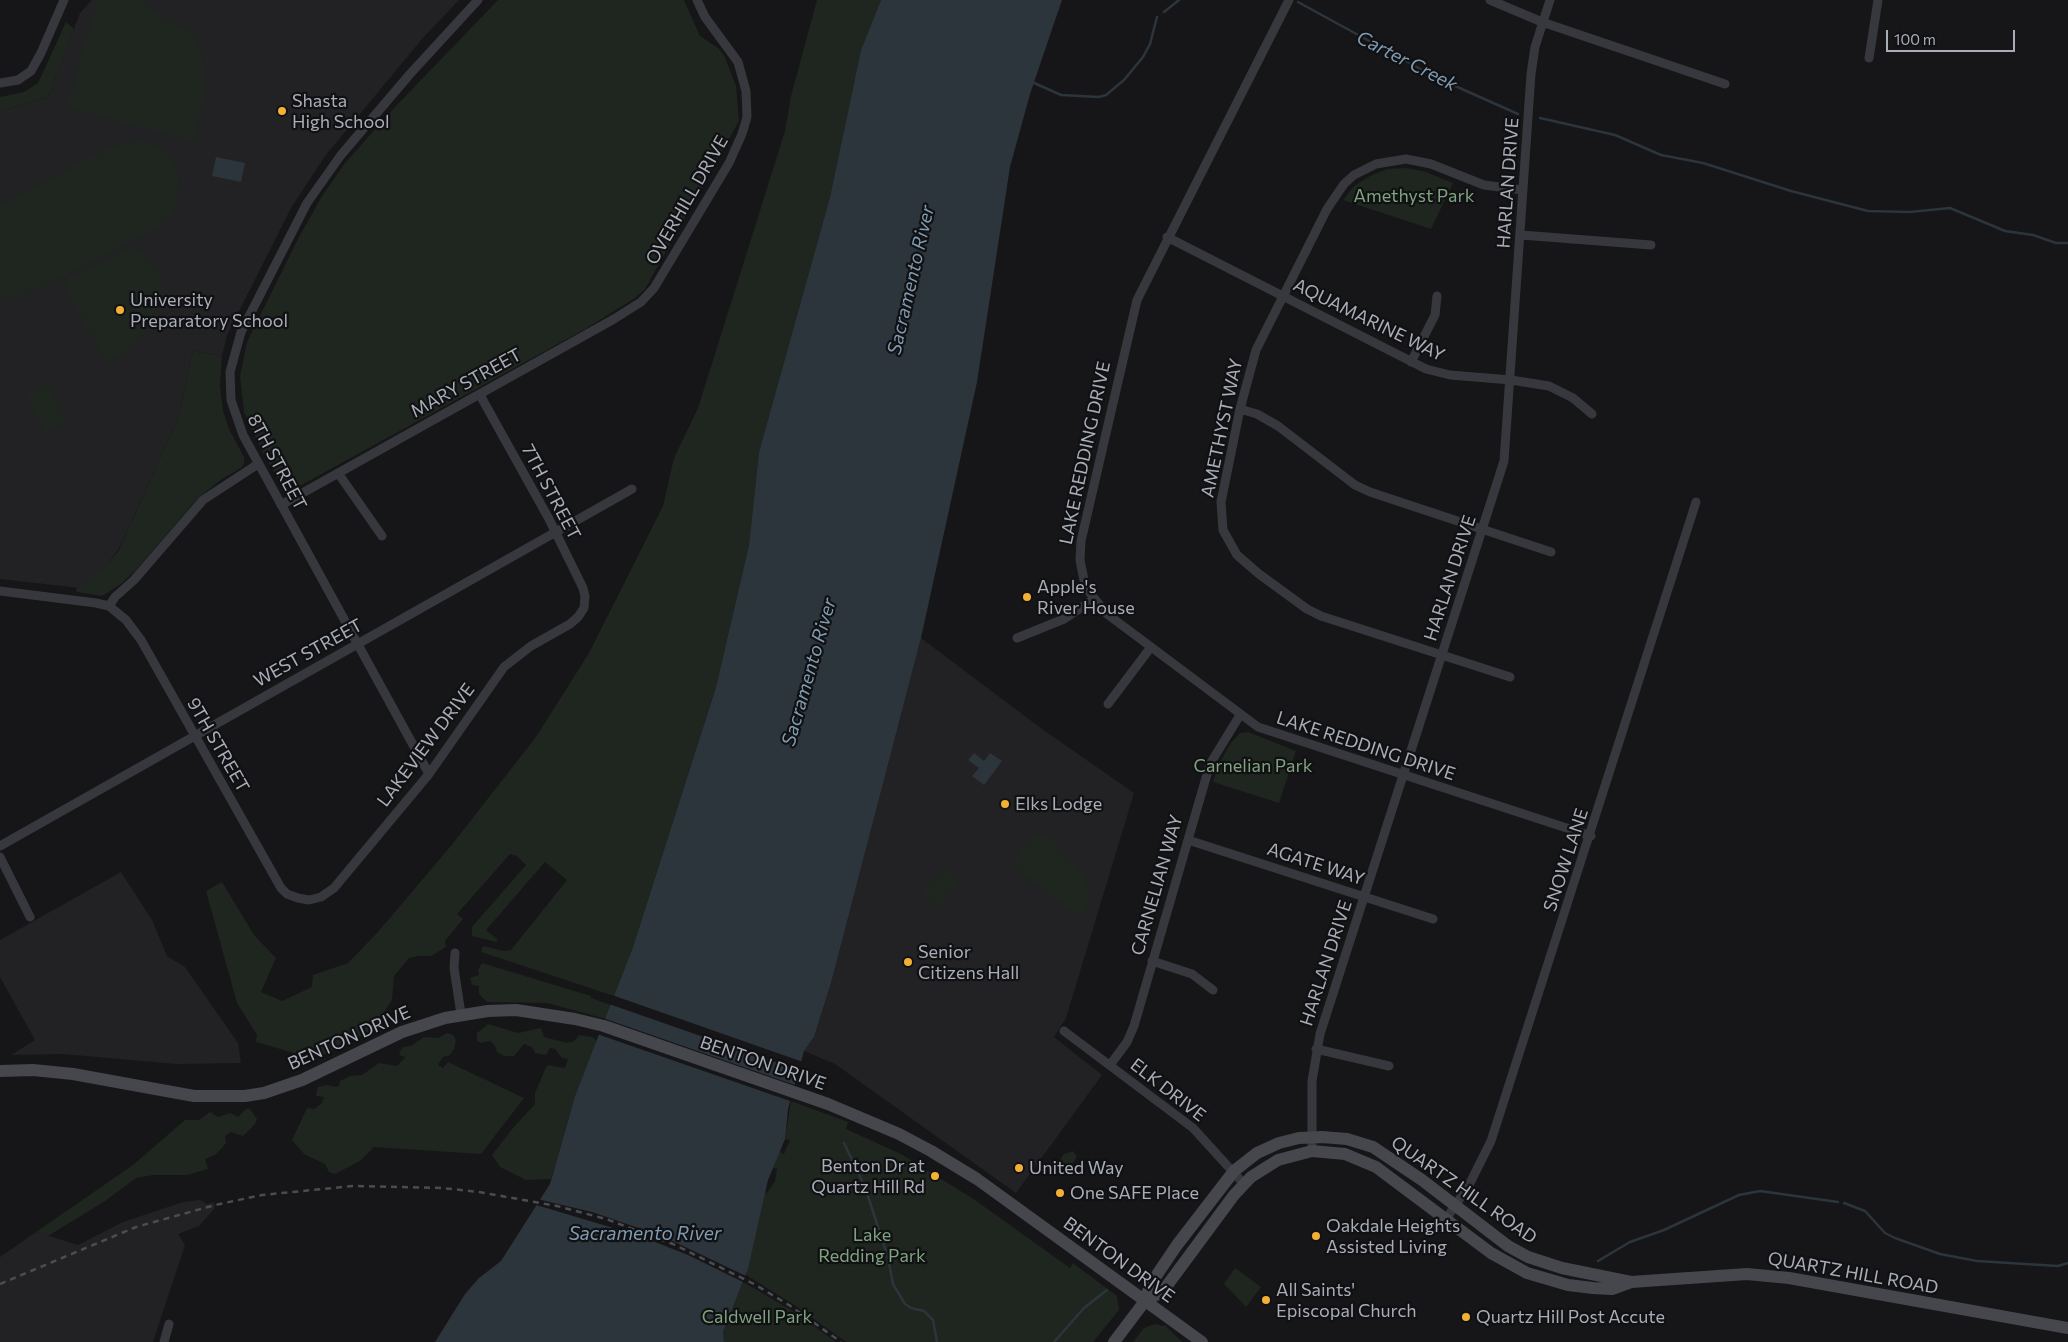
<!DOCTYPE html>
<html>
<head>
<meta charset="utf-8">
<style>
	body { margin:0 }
	#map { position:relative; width:2068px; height:1342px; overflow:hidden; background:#161618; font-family:Commissioner,sans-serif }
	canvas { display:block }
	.scale { position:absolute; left:1886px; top:30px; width:129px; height:22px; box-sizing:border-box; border:2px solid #a8adb8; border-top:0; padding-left:6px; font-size:15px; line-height:18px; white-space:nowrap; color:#a8adb8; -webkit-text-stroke:4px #111113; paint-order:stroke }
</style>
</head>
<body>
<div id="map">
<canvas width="2068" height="1342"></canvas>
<div class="scale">100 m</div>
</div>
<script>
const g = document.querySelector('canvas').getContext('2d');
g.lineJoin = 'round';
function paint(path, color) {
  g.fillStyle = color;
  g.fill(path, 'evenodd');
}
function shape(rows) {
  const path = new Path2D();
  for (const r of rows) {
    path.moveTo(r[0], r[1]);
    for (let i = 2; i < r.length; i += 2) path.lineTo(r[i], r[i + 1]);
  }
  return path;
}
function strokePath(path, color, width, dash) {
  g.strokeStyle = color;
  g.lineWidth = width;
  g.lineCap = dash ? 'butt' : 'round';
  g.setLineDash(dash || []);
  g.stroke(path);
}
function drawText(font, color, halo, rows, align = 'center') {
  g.font = font + ' Commissioner,sans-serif';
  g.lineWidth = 4.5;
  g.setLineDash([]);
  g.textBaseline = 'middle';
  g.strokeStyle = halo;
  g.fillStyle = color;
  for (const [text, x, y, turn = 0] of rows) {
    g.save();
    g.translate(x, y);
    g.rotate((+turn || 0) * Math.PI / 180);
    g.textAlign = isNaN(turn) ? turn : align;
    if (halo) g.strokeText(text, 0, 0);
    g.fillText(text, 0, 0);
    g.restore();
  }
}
paint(shape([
	[92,0,459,0,423,38,325,156,291,208,227,335,222,356,193,351,179,416,121,545,108,564,80,588,0,579,0,111,48,97,80,13],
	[921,638,1042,729,1134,793,1066,1018,1054,1037,1102,1075,1016,1193,835,1064,804,1051,814,1037,831,983],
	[121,872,152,920,167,956,185,967,238,1043,241,1063,176,1064,63,1054,11,1055,35,1040,0,977,0,940],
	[200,1200,207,1204,214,1202,215,1208,199,1226,178,1234,185,1245,153,1342,0,1342,0,1257,36,1232,78,1245,123,1222,183,1202]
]), '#222225');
paint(shape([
	[97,0,140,0,160,15,189,31,194,37,202,54,205,95,194,142,70,108,68,104],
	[498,0,684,0,700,36,718,48,724,55,736,86,739,121,645,289,635,298,587,328,287,493,263,453,244,412,240,376,247,342,299,237,322,196,345,163,395,107],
	[817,0,881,0,861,50,830,197,759,452,749,545,716,687,633,947,614,996,481,952,483,946,504,951,511,950,567,880,545,862,486,930,498,940,496,942,472,936,472,927,526,865,517,856,510,854,457,914,463,919,445,941,446,947,431,956,419,956,409,958,394,976,392,1000,372,1030,325,1054,308,1057,256,1042,257,1035,237,1003,206,891,222,882,254,935,276,958,261,992,282,1001,312,987,313,975,348,963,377,933,450,847,536,737,589,653,663,506,674,458,698,408,785,131,791,96],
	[66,22,74,29,48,97,0,111,0,97,24,92,38,83],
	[139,140,152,144,165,151,178,171,179,197,169,219,161,225,26,296,0,297,0,205,112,146],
	[1406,168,1423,171,1453,183,1431,229,1343,200,1354,186,1370,176,1387,169],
	[136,247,159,266,162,281,161,297,155,313,140,336,126,351,106,364,65,286,68,279,128,248],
	[193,351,222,356,220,386,223,411,229,429,244,457,244,463,241,468,222,479,198,498,136,570,121,584,102,596,76,592,77,588,108,564,119,550,179,416],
	[47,383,68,421,47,433,26,396],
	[1248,732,1296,751,1279,803,1213,782,1219,764,1230,744,1240,733],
	[1040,835,1053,840,1085,877,1089,897,1086,907,1082,912,1072,911,1022,874,1017,868,1017,855,1018,856,1030,837],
	[946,868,959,883,937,910,923,892],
	[482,963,591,996,591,998,611,1005,606,1019,547,1003,487,1002,479,994,479,986,472,985,470,978,479,975,478,970],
	[488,1024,518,1033,541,1028,544,1037,567,1043,574,1041,579,1035,592,1037,597,1041,575,1096,551,1179,526,1180,500,1167,492,1155,513,1128,535,1104,535,1093,546,1067,548,1065,565,1068,568,1059,562,1058,555,1049,550,1048,546,1055,535,1053,532,1047,524,1044,514,1056,504,1056,497,1052,495,1046,490,1041,481,1043,477,1041,477,1033],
	[447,1033,453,1035,456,1040,454,1049,450,1055,443,1057,438,1065,443,1068,448,1062,524,1098,481,1154,374,1147,360,1161,335,1174,329,1172,325,1164,304,1154,292,1140,307,1108,314,1109,322,1103,324,1097,317,1096,316,1094,318,1087,327,1085,336,1087,339,1086,340,1081,350,1076,362,1075,379,1063,397,1066,406,1057,401,1056,399,1053,403,1047,411,1046,424,1037,438,1038],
	[791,1101,848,1122,846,1129,901,1154,975,1200,1070,1268,1073,1263,1117,1296,1119,1310,1093,1342,846,1342,796,1306,746,1275,765,1192,767,1193,775,1181,777,1169,773,1168,779,1151,784,1154,790,1140,785,1139],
	[246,1109,250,1109,257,1119,255,1124,243,1136,231,1132,225,1136,226,1143,222,1148,215,1155,205,1159,208,1169,187,1175,153,1175,136,1178,105,1201,48,1236,36,1232,133,1165,185,1120,199,1120,210,1112,218,1117,230,1113,238,1117],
	[1073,1151,1077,1157,1064,1175,1054,1168,1064,1154],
	[1235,1268,1261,1287,1246,1307,1224,1284],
	[743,1282,793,1311,836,1342,724,1342,723,1332],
	[1155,1324,1163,1326,1165,1325,1182,1342,1133,1342,1144,1328]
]), '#1e261f');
paint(shape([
	[881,0,1062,0,1030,94,1010,167,977,382,921,638,831,983,814,1037,804,1051,788,1109,785,1139,768,1180,748,1269,723,1332,724,1342,435,1342,465,1294,479,1278,501,1261,550,1184,575,1096,633,947,716,687,749,545,759,452,830,197,861,50],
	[216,157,245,163,241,182,212,176],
	[974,753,984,761,990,753,1002,761,984,785,972,776,979,768,968,760]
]), '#2c353c');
paint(shape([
	[612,995,803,1062,801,1071,609,1004],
	[603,1018,798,1086,793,1102,597,1034],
	[537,1199,592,1212,662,1236,748,1277,745,1283,688,1255,640,1236,533,1204]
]), '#161618');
strokePath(shape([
	[1298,2,1435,77,1518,114],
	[1164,12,1179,0],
	[1032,82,1061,95,1099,97,1106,95,1124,80,1143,57,1150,44,1157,17],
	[1540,118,1615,135,1661,155,1703,163,1791,191,1868,211,1910,212,1950,208,2005,231,2033,235,2056,243,2068,243],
	[844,1143,865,1187,888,1258,893,1284,905,1304,911,1308,924,1311,933,1320,937,1342],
	[1844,1203,1865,1211,1885,1233,1895,1238,1940,1254,1977,1261,2058,1266,2068,1263],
	[1598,1261,1630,1242,1664,1230,1739,1195,1760,1191,1838,1202],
	[1054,1342,1084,1308,1107,1290]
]), '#2c353c', 2.5);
strokePath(shape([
	[1289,0,1137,300,1081,541,1080,560,1084,580,1090,593,1107,614,1258,727,1591,836],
	[1490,0,1542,22,1725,84],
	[1869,58,1878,0],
	[0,83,18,80,31,71,41,53,64,0],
	[1521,235,1651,245],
	[1167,237,1426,369,1450,375,1511,380,1549,386,1573,398,1592,414],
	[1411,362,1435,315,1437,296],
	[1240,409,1257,414,1278,426,1355,485,1370,492,1551,552],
	[338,473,382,536],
	[281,505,614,319,641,302,654,288,729,163,742,134,747,117,746,91,738,62,705,17,697,0],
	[0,591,96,603,109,606,126,620,141,640,281,888,287,894,298,898,309,900,321,897,334,888,429,774,504,667,531,646,570,624,578,617,584,608,585,596,583,588,549,519,480,395],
	[109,606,115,597,134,580,203,500,258,464],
	[1017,638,1064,619,1094,599],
	[1510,677,1321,616,1307,609,1259,574,1237,555,1223,530,1221,502,1240,409,1256,350,1327,209,1344,184,1354,175,1376,164,1406,159,1431,164,1484,185,1523,190],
	[1108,704,1151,647],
	[429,774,243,435,231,400,230,372,241,332,307,203,341,155,410,74,478,0],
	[1188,840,1433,919],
	[0,846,632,489],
	[0,857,30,917],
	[455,953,454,968,461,1014],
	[1152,961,1192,974,1213,990],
	[1064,1031,1193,1128,1244,1184],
	[1316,1049,1389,1066],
	[1110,1065,1127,1042,1134,1026,1210,764,1240,715],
	[1312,1151,1312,1081,1320,1034,1504,461,1531,74,1535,47,1550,0],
	[1446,1219,1469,1185,1491,1141,1696,502],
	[164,1342,169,1324]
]), '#37383d', 9);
strokePath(shape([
	[0,1071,33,1070,73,1074,194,1096,245,1096,264,1093,302,1080,402,1032,445,1018,488,1011,516,1010,575,1019,604,1026,828,1104,899,1134,931,1151,977,1179,1202,1342],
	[1145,1301,1163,1291,1234,1195,1251,1177,1278,1160,1312,1151,1345,1154,1376,1167,1491,1253,1527,1273,1568,1285,1593,1288,1612,1289,1631,1282],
	[1114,1342,1145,1301,1150,1285,1177,1245,1234,1171,1257,1153,1279,1143,1299,1138,1322,1137,1347,1139,1373,1147,1422,1180,1508,1246,1528,1257,1562,1268,1631,1282,1747,1274,1789,1278,2068,1328]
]), '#45474d', 12);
strokePath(shape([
	[0,1284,136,1227,215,1205,262,1195,353,1186,442,1188,479,1192,557,1206,606,1219,673,1244,754,1284,789,1305,841,1342]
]), '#4a4c52', 2.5, [6, 5]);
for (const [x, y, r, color] of [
	[282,111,5,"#f2b134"],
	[120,310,5,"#f2b134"],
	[1027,597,5,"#f2b134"],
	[1005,804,5,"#f2b134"],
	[908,962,5,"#f2b134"],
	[1019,1168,5,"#f2b134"],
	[935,1176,5,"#f2b134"],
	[1060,1193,5,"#f2b134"],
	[1316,1236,5,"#f2b134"],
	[1266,1300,5,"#f2b134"],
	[1466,1317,5,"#f2b134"]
]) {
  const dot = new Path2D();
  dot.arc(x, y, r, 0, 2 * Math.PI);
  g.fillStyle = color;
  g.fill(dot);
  strokePath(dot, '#111113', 2);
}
drawText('18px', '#a8adb8', '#111113', [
	["Shasta",292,101],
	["High School",292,122],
	["University",130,300],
	["Preparatory School",130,321],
	["Apple's",1037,587],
	["River House",1037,608],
	["Elks Lodge",1015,804],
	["Senior",918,952],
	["Citizens Hall",918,973],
	["Benton Dr at",925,1166,"right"],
	["Quartz Hill Rd",925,1187,"right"],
	["United Way",1029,1168],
	["One SAFE Place",1070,1193],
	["Oakdale Heights",1326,1226],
	["Assisted Living",1326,1247],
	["All Saints'",1276,1290],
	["Episcopal Church",1276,1311],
	["Quartz Hill Post Accute",1476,1317]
], 'left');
drawText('18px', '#a8adb8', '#111113', [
	["HARLAN DRIVE",1508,183,-86],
	["OVERHILL DRIVE",687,200,-60],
	["AQUAMARINE WAY",1369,320,26],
	["MARY STREET",466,383,-29],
	["AMETHYST WAY",1222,428,-78],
	["LAKE REDDING DRIVE",1085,453,-78],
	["8TH STREET",277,462,62],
	["7TH STREET",551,492,62],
	["HARLAN DRIVE",1450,578,-72],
	["WEST STREET",308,653,-29],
	["9TH STREET",218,745,60],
	["LAKEVIEW DRIVE",426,745,-53],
	["LAKE REDDING DRIVE",1366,746,18],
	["SNOW LANE",1566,860,-72],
	["AGATE WAY",1316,864,18],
	["CARNELIAN WAY",1157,885,-74],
	["HARLAN DRIVE",1326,963,-72],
	["BENTON DRIVE",349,1038,-24],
	["BENTON DRIVE",763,1063,19],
	["ELK DRIVE",1168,1090,38],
	["QUARTZ HILL ROAD",1464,1190,35],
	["BENTON DRIVE",1119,1260,36],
	["QUARTZ HILL ROAD",1853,1273,10]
]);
drawText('18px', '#7fa381', '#111113', [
	["Amethyst Park",1414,196],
	["Carnelian Park",1253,766],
	["Lake",872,1235],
	["Redding Park",872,1256],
	["Caldwell Park",757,1317]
]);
drawText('italic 19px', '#7f9bb3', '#111113', [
	["Carter Creek",1407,61,27],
	["Sacramento River",911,280,-77],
	["Sacramento River",809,672,-74],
	["Sacramento River",645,1234]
]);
</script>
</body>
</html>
